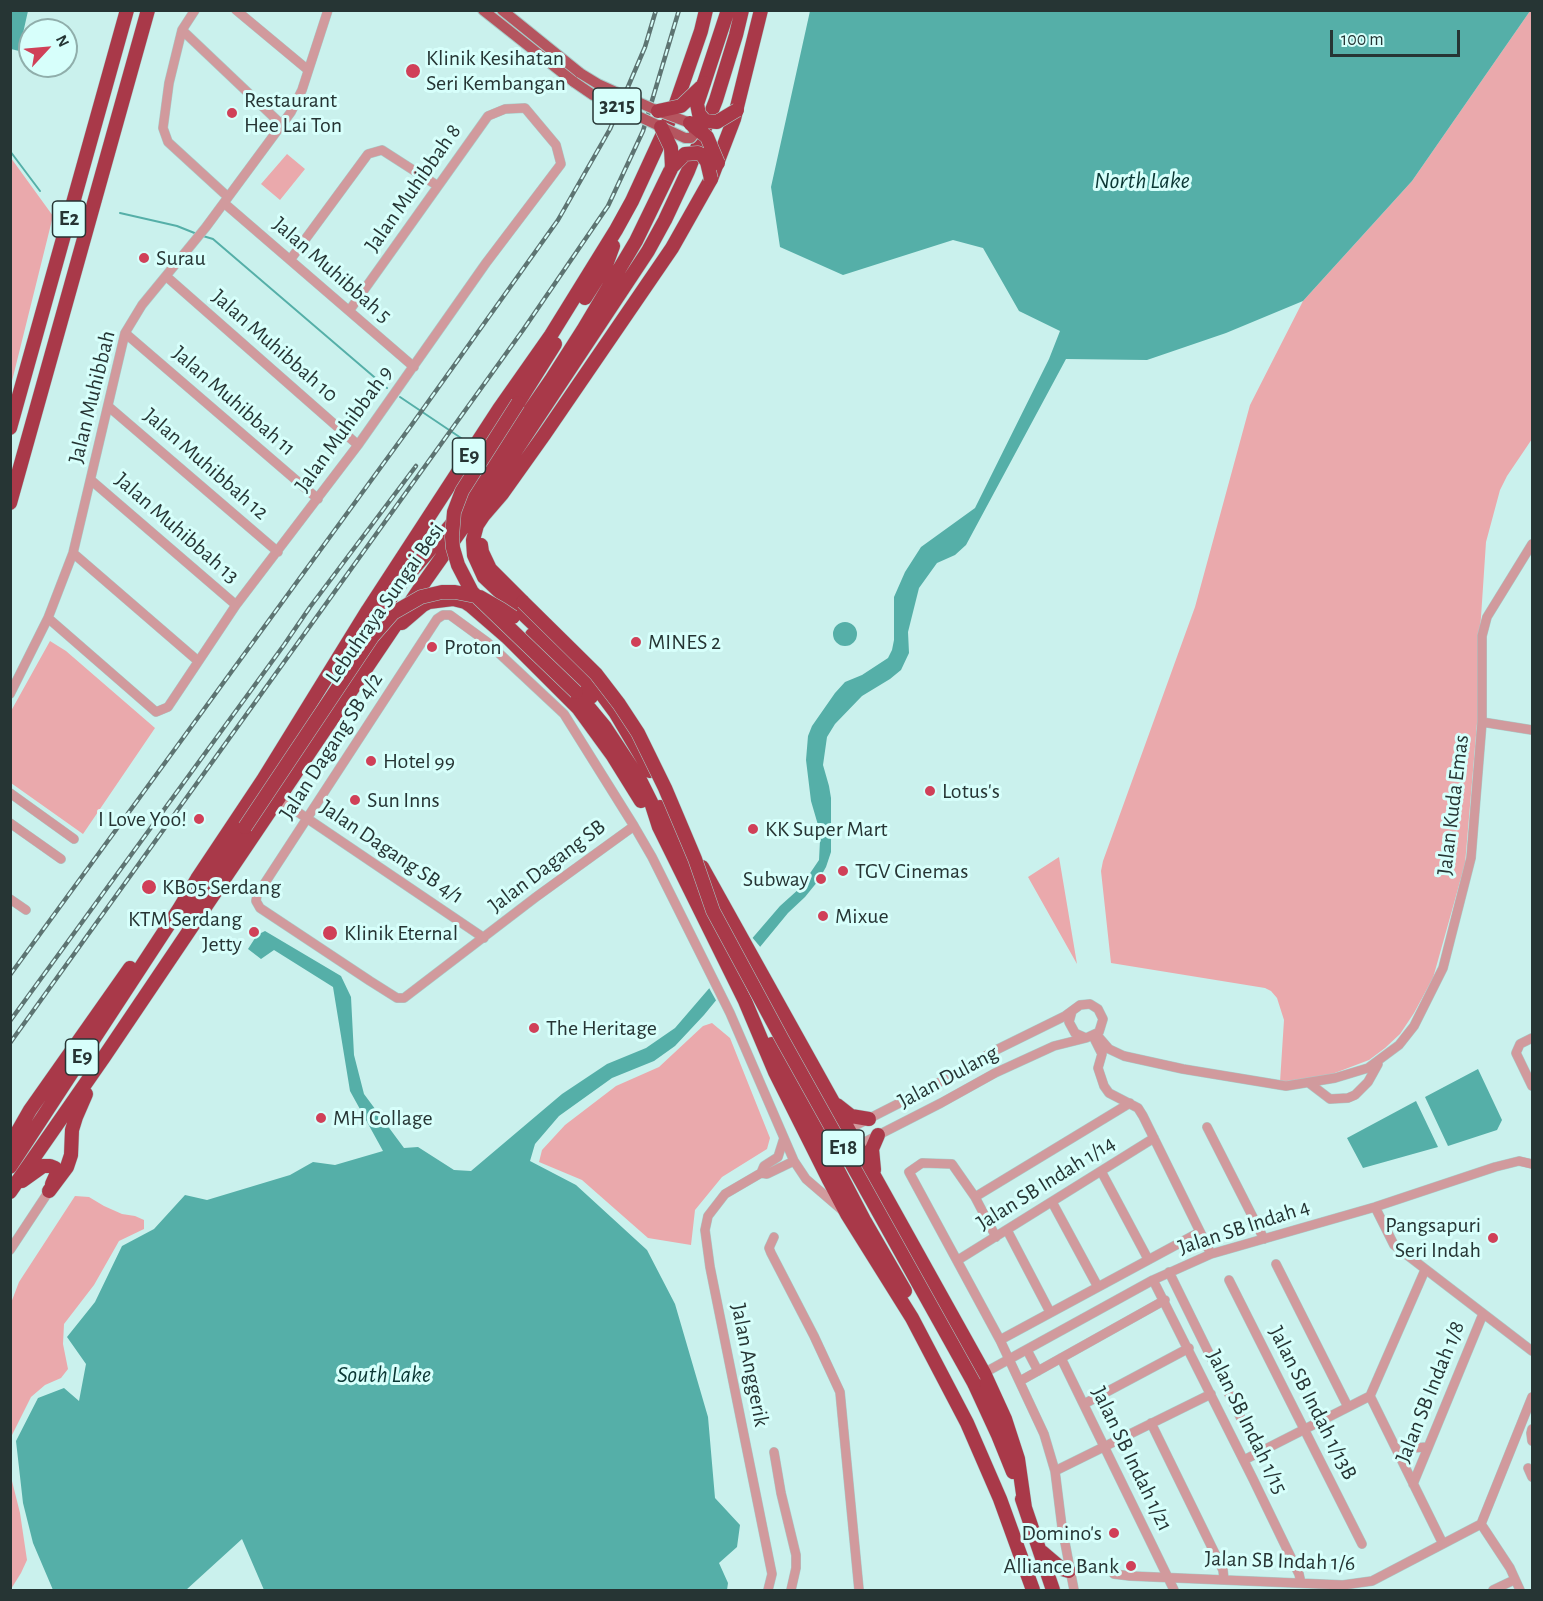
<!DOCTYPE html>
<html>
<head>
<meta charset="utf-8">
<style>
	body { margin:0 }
	#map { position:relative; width:1543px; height:1601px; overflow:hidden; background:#caf1ed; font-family:"Alegreya Sans",sans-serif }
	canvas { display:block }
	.frame { position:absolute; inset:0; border:12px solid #263534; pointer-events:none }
	.north { position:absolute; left:18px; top:18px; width:60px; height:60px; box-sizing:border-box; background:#d7fffb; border:2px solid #90aeab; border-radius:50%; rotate:64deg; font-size:16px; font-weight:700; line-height:24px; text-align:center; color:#263534 }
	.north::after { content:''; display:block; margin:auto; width:21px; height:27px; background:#d04058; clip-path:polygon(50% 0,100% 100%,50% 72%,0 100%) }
	.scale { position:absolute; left:1330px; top:30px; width:130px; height:27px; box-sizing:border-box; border:3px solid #263534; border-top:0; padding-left:8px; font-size:18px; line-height:21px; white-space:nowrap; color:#263534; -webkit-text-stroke:4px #d7fffb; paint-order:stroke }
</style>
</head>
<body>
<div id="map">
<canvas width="1543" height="1601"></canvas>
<div class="frame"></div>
<div class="north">N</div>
<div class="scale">100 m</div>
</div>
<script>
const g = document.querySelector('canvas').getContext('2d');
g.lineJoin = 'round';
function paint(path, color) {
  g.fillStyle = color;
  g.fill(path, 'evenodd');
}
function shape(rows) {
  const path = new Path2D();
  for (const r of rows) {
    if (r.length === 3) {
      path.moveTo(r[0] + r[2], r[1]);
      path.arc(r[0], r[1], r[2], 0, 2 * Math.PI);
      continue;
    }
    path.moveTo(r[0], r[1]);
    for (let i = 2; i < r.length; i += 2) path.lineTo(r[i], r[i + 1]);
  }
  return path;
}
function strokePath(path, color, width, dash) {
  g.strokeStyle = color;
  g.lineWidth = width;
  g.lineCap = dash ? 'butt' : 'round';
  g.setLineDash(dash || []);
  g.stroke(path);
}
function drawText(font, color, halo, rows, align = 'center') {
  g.font = font + ' "Alegreya Sans",sans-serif';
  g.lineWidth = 6;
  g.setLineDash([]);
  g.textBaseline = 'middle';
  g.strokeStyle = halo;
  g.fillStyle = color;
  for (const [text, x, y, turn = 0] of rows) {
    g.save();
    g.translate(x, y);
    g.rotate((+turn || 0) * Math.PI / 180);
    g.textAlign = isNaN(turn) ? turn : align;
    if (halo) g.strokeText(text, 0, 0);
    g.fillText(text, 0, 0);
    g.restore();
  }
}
paint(shape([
	[1530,11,1532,11,1532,439,1507,476,1500,490,1486,542,1480,632,1479,700,1465,864,1433,978,1414,1013,1400,1034,1385,1048,1369,1060,1327,1076,1280,1082,1284,1020,1277,998,1271,991,1265,988,1111,963,1101,871,1103,861,1195,607,1250,405,1303,301,1412,181],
	[287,154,305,169,280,200,261,184],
	[11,158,53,216,11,385,10,384],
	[50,641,66,651,155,728,83,834,11,783,11,711],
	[1059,857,1077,964,1028,877],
	[712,1023,730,1038,770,1138,767,1149,722,1177,695,1210,691,1245,648,1238,582,1180,539,1162,542,1150,565,1125,616,1086,659,1067,703,1026],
	[75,1196,89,1197,104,1206,122,1214,135,1216,144,1220,144,1229,119,1241,94,1285,64,1324,63,1344,68,1369,61,1378,45,1385,31,1397,11,1437,11,1303,19,1282],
	[11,1477,20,1513,27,1560,21,1573,11,1589]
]), '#eaa9ac');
paint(shape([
	[11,10,28,11,19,51,11,49],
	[810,11,1530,11,1412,181,1303,301,1226,333,1147,360,1066,359,966,545,955,555,937,563,919,588,908,632,909,653,901,670,890,679,862,696,835,724,827,737,823,765,829,786,831,798,831,852,826,867,818,881,805,897,788,913,704,1015,675,1046,654,1061,612,1078,559,1116,535,1144,530,1161,576,1185,647,1250,675,1304,708,1417,715,1498,740,1525,737,1547,719,1563,728,1583,727,1590,264,1590,242,1539,186,1590,53,1590,33,1543,23,1503,16,1441,38,1398,64,1388,79,1401,86,1364,67,1337,95,1302,122,1246,154,1229,185,1195,207,1200,290,1175,313,1162,335,1165,383,1151,350,1091,333,987,274,950,261,959,248,949,257,935,265,931,341,976,351,997,354,1055,364,1094,404,1148,418,1147,454,1170,471,1171,562,1094,607,1064,646,1048,675,1028,780,906,800,888,819,860,820,840,818,825,811,801,806,760,808,736,812,726,835,693,845,682,862,675,888,658,892,650,894,640,894,597,905,572,921,547,975,508,1049,359,1060,331,1019,311,983,248,953,240,843,275,780,247,771,187],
	[845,634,12],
	[1478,1069,1502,1120,1497,1130,1448,1146,1425,1097],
	[1416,1101,1438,1147,1363,1168,1347,1138]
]), '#55afa8');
paint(shape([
	[751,936,762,949,718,1004,708,986]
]), '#caf1ed');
strokePath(shape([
	[10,151,40,191],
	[120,213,177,226,197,234],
	[203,236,213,239,387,388],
	[400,397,464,440]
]), '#55afa8', 2);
const minor = shape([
	[195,10,182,30,169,83,163,128,168,142,228,197],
	[236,10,308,70],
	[182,30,281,124],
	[224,203,414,367],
	[290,260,368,154,382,150,438,186],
	[167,277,358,445],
	[125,333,318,499],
	[109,407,278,552],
	[92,481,236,605],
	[73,553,198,661],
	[48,618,156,712,168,707,236,605,358,445,486,263,561,164,556,145,525,108,505,109,488,116,349,311],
	[10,694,48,618,73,553,125,333,142,305,206,227,291,112,302,90,328,10],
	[1482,722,1532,730],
	[10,793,74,839],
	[277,798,484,938],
	[10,823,61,859],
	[634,826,536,897,404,998,397,998,370,981,260,908,256,901,257,895,437,619,443,615,450,615,487,642,564,714,634,826,652,857,730,1013,794,1161,806,1179,842,1210],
	[10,899,26,910],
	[1096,1034,1109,1049,1124,1056,1183,1069,1286,1086,1335,1078,1368,1068,1399,1045,1414,1026,1443,968,1471,858,1482,722,1482,636,1487,617,1532,544],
	[1094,1038,1102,1054,1098,1068,1104,1086,1109,1093,1138,1108,1143,1116,1211,1254],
	[1532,1038,1520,1044,1516,1053,1532,1086],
	[1309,1083,1330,1099,1348,1098,1355,1095,1368,1082,1378,1064],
	[1207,1127,1264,1239],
	[823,1142,933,1086,996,1050,1065,1016,1080,1005,1090,1004,1098,1009,1103,1019,1099,1032,1086,1038,1075,1033,1069,1022,1072,1011],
	[853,1148,941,1103,995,1073,1054,1046,1086,1038],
	[1101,1171,1148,1259],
	[761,1173,764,1166,778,1157,784,1138],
	[975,1197,1130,1103],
	[1052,1202,1098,1287],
	[1375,1207,1394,1245,1532,1351],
	[1007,1230,1050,1312],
	[774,1237,769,1248,771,1253,814,1336,840,1392,859,1590],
	[996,1237,975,1197,952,1164,922,1163,909,1172,1000,1340,1044,1434,1055,1471,1062,1527,1074,1590],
	[10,1250,49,1191],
	[958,1260,1154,1138],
	[1276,1264,1348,1407],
	[1169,1272,1258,1453],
	[1153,1280,1253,1479,1299,1574,1301,1583],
	[1229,1280,1362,1544],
	[1000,1340,1200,1232],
	[1027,1350,1038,1371],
	[1061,1358,1174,1590],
	[984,1373,1153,1280,1211,1254,1375,1207,1495,1167,1519,1161,1532,1164],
	[1020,1381,1165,1300],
	[1370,1396,1443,1544],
	[1084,1404,1189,1348],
	[1151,1423,1223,1570,1224,1579],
	[1532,1429,1531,1433,1532,1441],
	[774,1452,781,1493,796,1555,796,1568,791,1590],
	[1398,1453,1412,1448,1428,1447],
	[1244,1460,1370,1396,1425,1270],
	[1528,1468,1532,1477],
	[1055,1471,1211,1394],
	[1413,1484,1483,1314],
	[1481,1524,1510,1568,1520,1590],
	[1109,1568,1114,1574,1130,1576,1343,1585,1372,1581,1481,1524,1532,1397],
	[768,1590,772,1574,710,1267,705,1230,708,1216,725,1194,761,1173,767,1174,794,1161],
	[1493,1590,1514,1580]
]);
const major = shape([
	[483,10,574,82],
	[502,10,580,73]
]);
const highway = shape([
	[704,83,728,10],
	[585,298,606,265,613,246],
	[518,403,555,344],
	[10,428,127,10],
	[10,503,148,10],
	[481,545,482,552,490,569,523,602],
	[402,623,423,605,429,602,453,599,465,602,471,606,508,638,578,708,613,756,641,801],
	[532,635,591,697],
	[360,641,403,581,451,525,551,380,583,330,636,241,672,167],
	[576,692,605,727,640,780,651,802,659,827,745,1001,775,1072,829,1180,847,1214,912,1318,967,1423,1000,1499,1033,1590],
	[650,771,615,712,595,685,580,668,484,577,474,555,473,540,477,525,483,516,502,494,544,435,672,248,711,179,734,119,761,10],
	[660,807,702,892],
	[702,867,984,1373,1005,1419,1018,1459,1025,1508],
	[186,913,245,827],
	[772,1044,864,1220,905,1291],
	[837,1105,851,1116,869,1119],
	[10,1145,30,1110,130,968],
	[10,1167,179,909,197,879,263,780,368,610,499,409,551,335,616,230,632,201,673,112,701,31,706,10],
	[874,1170,872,1149,878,1135],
	[22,1181,43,1166,50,1166,55,1168,57,1173,52,1184],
	[49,1191,67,1167,71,1155,72,1130,76,1117,86,1094],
	[10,1192,104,1057,425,581,495,482,648,251,665,220,688,171,716,100,736,35,742,10],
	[974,1383,998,1435,1013,1472],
	[1022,1499,1053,1590],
	[1042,1552,1062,1569,1069,1571]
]);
strokePath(minor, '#a9cbc8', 10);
strokePath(major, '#a9cbc8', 12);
strokePath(highway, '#a9cbc8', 15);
strokePath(minor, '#d19a9d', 9);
strokePath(major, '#b5555f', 10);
strokePath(highway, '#a93949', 14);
const rail = shape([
	[10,975,413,423,558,220,610,129,645,47,656,10],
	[10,1021,284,645,310,607,416,466],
	[10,1043,523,330,608,206,643,131,679,10]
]);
strokePath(rail, '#5d7472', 4.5);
strokePath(rail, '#d7fffb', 2, [7]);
const majorBridge = shape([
	[574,82,593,95,685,138,691,138,695,133,690,123,658,111,598,84,580,73]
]);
const highwayBridge = shape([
	[704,83,697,104,699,114,705,121,717,122,737,110],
	[658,111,681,106,701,87],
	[690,123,707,137,718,163],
	[661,127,671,148,672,167],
	[672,167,685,154,698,153,702,155,707,162,711,179],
	[518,403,462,491,454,512,452,537,453,548,458,565,472,592,576,692],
	[523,602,596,674,619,704,638,733,665,788,695,859,713,911,782,1039,974,1383],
	[245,827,372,637,393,613,421,597,442,592,455,592,480,597,501,609,513,617]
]);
strokePath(majorBridge, '#a9cbc8', 12, []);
strokePath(highwayBridge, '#a9cbc8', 15, []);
strokePath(majorBridge, '#b5555f', 10);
strokePath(highwayBridge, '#a93949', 14);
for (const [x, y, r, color] of [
	[413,71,8,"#d04058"],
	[232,113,6,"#d04058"],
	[144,258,6,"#d04058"],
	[636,642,6,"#d04058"],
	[432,647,6,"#d04058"],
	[371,761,6,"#d04058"],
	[930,791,6,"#d04058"],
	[355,800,6,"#d04058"],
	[199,819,6,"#d04058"],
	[753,829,6,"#d04058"],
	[843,871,6,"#d04058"],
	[821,879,6,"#d04058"],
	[149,887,8,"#d04058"],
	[823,916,6,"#d04058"],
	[254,932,6,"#d04058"],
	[330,933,8,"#d04058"],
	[534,1028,6,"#d04058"],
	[321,1118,6,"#d04058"],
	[1493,1238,6,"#d04058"],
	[1114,1533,6,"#d04058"],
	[1131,1566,6,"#d04058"]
]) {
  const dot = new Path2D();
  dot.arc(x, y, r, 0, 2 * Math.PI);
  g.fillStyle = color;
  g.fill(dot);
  strokePath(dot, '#d7fffb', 2);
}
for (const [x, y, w] of [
	[617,106,48],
	[69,219,33],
	[469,456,33],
	[82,1057,33],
	[843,1148,42]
]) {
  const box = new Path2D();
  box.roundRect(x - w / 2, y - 18, w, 36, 4.5);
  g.fillStyle = '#d7fffb';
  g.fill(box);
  strokePath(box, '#263534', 1.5);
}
drawText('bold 21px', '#263534', null, [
	["3215",617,106],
	["E2",69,219],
	["E9",469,456],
	["E9",82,1057],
	["E18",843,1148]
]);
drawText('22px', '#263534', '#d7fffb', [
	["Klinik Kesihatan",426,58],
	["Seri Kembangan",426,83],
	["Restaurant",244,100],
	["Hee Lai Ton",244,125],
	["Surau",156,258],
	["MINES 2",648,642],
	["Proton",444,647],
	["Hotel 99",383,761],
	["Lotus's",942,791],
	["Sun Inns",367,800],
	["I Love Yoo!",187,819,"right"],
	["KK Super Mart",765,829],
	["TGV Cinemas",855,871],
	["Subway",809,879,"right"],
	["KB05 Serdang",162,887],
	["Mixue",835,916],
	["KTM Serdang",242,919,"right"],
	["Jetty",242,944,"right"],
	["Klinik Eternal",344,933],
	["The Heritage",546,1028],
	["MH Collage",333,1118],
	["Pangsapuri",1481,1225,"right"],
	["Seri Indah",1481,1250,"right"],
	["Domino's",1102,1533,"right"],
	["Alliance Bank",1119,1566,"right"]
], 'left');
drawText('22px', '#263534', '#d7fffb', [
	["Jalan Muhibbah 8",413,188,-55],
	["Jalan Muhibbah 5",332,270,41],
	["Jalan Muhibbah 10",275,346,41],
	["Jalan Muhibbah",92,397,-76],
	["Jalan Muhibbah 11",234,401,41],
	["Jalan Muhibbah 9",344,429,-54],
	["Jalan Muhibbah 12",206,464,41],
	["Jalan Muhibbah 13",177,528,41],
	["Lebuhraya Sungai Besi",385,603,-55],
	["Jalan Dagang SB 4/2",331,746,-57],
	["Jalan Kuda Emas",1453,805,-83],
	["Jalan Dagang SB 4/1",392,852,34],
	["Jalan Dagang SB",547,866,-37],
	["Jalan Dulang",948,1077,-28],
	["Jalan SB Indah 1/14",1046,1183,-32],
	["Jalan SB Indah 4",1244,1227,-18],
	["Jalan Anggerik",750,1365,79],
	["Jalan SB Indah 1/8",1430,1392,-68],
	["Jalan SB Indah 1/13B",1313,1403,63],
	["Jalan SB Indah 1/15",1247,1422,64],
	["Jalan SB Indah 1/21",1132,1459,64],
	["Jalan SB Indah 1/6",1280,1561,2]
]);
drawText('italic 24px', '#0b3734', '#d7fffb', [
	["North Lake",1142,181],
	["South Lake",384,1375]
]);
</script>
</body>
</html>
